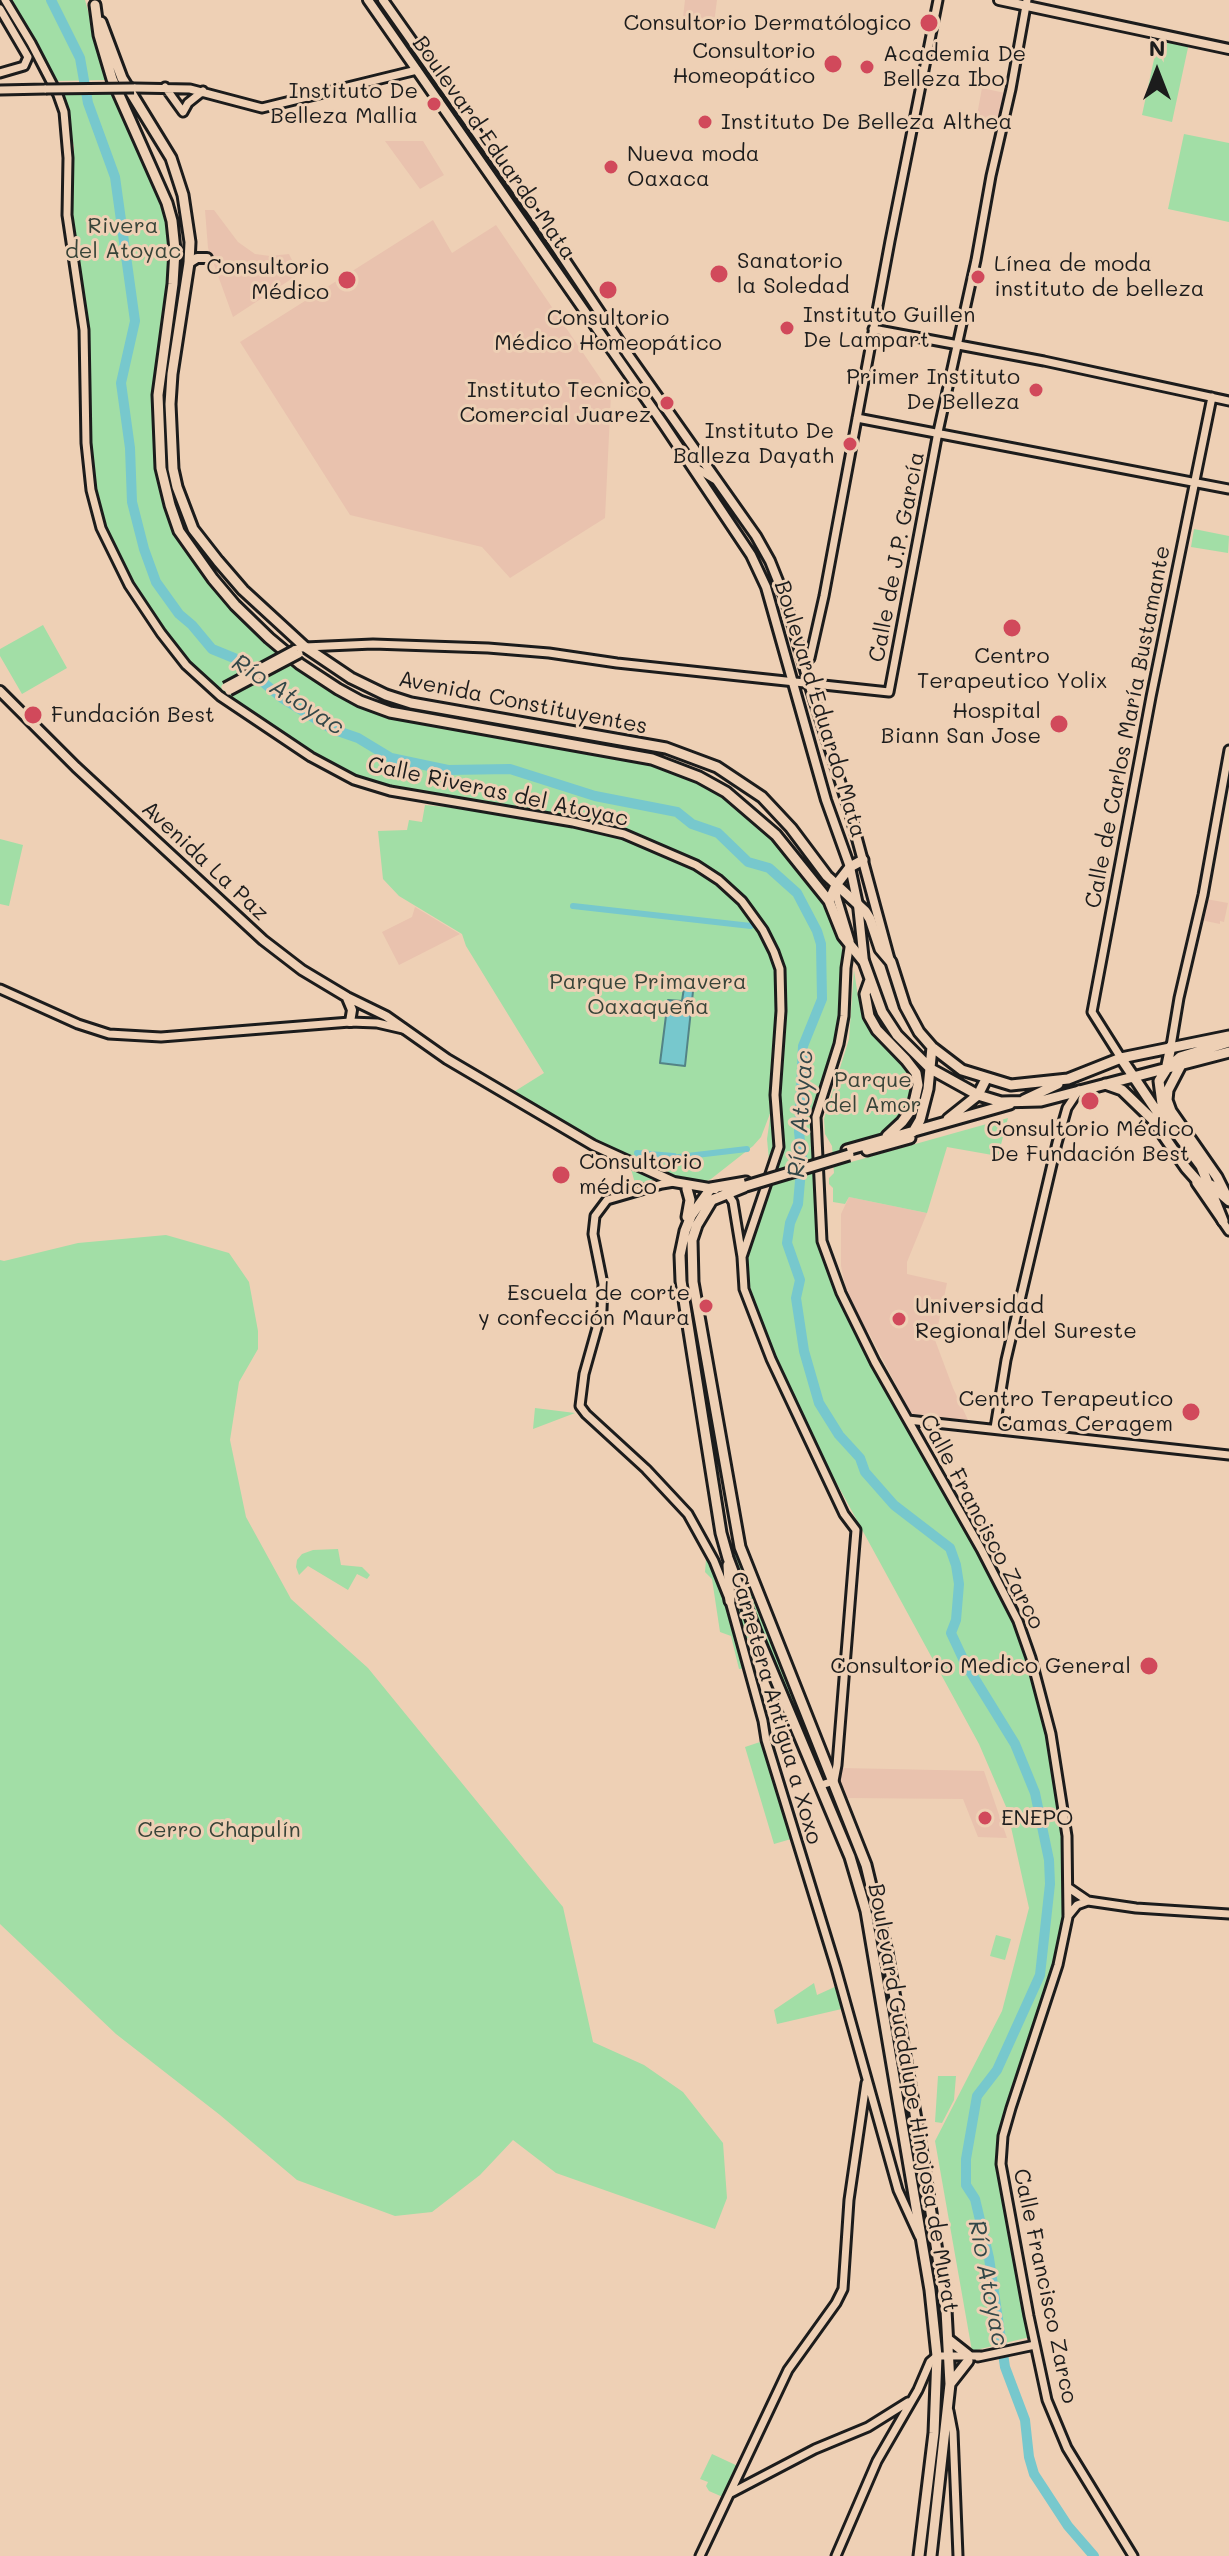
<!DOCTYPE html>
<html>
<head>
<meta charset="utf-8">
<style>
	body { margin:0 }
	#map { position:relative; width:1229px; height:2556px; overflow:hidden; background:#eed0b5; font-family:Mali,sans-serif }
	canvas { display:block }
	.north { position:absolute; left:1117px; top:32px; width:80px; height:80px; -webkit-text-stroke:6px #eed0b5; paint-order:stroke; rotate:0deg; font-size:22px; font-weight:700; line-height:32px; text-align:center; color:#1c1c1c }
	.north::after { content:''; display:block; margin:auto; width:28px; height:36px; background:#1c1c1c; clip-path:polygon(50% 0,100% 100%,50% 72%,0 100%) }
</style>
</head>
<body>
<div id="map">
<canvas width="1229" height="2556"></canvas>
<div class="north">N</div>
</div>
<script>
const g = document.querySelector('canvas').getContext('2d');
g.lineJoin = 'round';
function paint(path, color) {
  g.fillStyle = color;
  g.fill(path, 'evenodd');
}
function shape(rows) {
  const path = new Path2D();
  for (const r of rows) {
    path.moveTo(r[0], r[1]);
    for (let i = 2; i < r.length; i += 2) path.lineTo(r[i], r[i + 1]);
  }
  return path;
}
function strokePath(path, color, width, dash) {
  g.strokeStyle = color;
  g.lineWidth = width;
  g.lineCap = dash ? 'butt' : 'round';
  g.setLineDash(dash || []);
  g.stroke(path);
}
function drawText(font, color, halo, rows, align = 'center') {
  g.font = font + ' Mali,sans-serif';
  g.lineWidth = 6;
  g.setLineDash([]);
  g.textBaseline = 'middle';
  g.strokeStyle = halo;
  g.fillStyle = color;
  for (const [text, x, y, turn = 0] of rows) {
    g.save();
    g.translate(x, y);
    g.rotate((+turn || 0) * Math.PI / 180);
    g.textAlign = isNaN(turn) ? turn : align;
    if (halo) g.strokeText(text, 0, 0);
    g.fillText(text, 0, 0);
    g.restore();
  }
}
paint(shape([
	[685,0,717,0,714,24,683,18],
	[982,88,1005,93,997,131,975,126],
	[385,141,423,141,444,175,420,189],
	[205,210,214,210,238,242,255,254,270,256,289,254,299,274,233,317,208,248],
	[433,220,452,253,496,225,611,394,605,518,510,578,482,547,350,515,240,342],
	[1206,899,1228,903,1224,922,1220,921,1220,924,1201,920],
	[415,907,460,934,399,965,382,932,412,917],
	[849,1197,927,1213,907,1262,907,1274,947,1283,935,1340,953,1388,968,1420,911,1414,868,1331,864,1333,846,1290,841,1266,841,1214],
	[842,1768,984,1771,1007,1838,978,1837,963,1799,847,1798,839,1782]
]), '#e9c2ae');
paint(shape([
	[10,0,85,0,107,80,54,81],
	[1159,36,1189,43,1172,122,1142,115],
	[113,92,167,203,173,284,161,363,161,468,179,531,235,605,300,664,360,701,423,720,652,759,699,777,745,806,832,905,846,968,844,1016,818,1111,822,1241,908,1420,1018,1621,1051,1734,1061,1792,1069,1888,1058,1965,1011,2108,1001,2164,1030,2337,972,2351,935,2141,1002,2011,1029,1908,1007,1809,979,1744,800,1416,766,1334,749,1284,746,1252,771,1182,767,1139,771,1111,761,1137,753,1146,711,1179,702,1183,674,1179,581,1136,512,1093,544,1073,466,946,462,934,399,896,383,879,378,831,407,830,409,820,422,822,425,805,497,812,354,780,220,696,186,665,129,585,101,528,88,462,86,363,77,284,73,210,74,146,58,95],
	[773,956,784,976,780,1049,778,977],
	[1184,134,1229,143,1229,222,1168,209],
	[1194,529,1229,536,1228,553,1191,547],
	[43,625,67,668,22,694,0,656,0,649],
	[0,839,23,845,9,906,0,904],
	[854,970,858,997,876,1034,917,1076,912,1104,886,1134,862,1142,846,1143,842,1146,844,1164,1008,1118,998,1156,947,1147,927,1213,849,1197,845,1204,833,1202,833,1188,829,1184,829,1178,834,1173,832,1146,825,1134,824,1119,849,1039],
	[630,1165,664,1180,637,1191],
	[166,1235,229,1253,249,1282,258,1331,258,1349,239,1382,230,1440,246,1517,291,1599,368,1668,563,1907,593,2042,644,2065,683,2092,723,2143,727,2198,715,2229,556,2173,513,2140,480,2175,432,2212,395,2216,297,2180,220,2115,116,2034,0,1924,0,1260,4,1261,78,1243],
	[535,1408,575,1413,533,1429],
	[691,1510,740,1596,757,1635,747,1638,754,1667,739,1669,731,1636,720,1632,712,1579,705,1572,706,1559,689,1528],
	[338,1549,341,1565,362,1567,370,1575,367,1579,357,1574,348,1590,308,1566,299,1575,296,1567,297,1560,302,1554,313,1550],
	[739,1552,830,1780,822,1783,752,1614,731,1555],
	[769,1739,798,1837,774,1844,745,1747],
	[996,1935,1011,1939,1005,1960,990,1956],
	[814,1983,817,1995,839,1985,846,2008,777,2024,774,2010],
	[938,2076,956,2076,954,2100,942,2123,935,2122],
	[712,2454,740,2467,725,2498,709,2491,706,2486,708,2482,700,2479]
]), '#a2dea6');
const water = shape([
	[685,981,694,982,685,1066,660,1063,668,1000,682,1001,685,981]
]);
paint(water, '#77c8cd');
strokePath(water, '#538386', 2);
strokePath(shape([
	[573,906,751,926],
	[637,1153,674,1156],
	[679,1157,747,1149]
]), '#77c8cd', 6);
strokePath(shape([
	[51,0,80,58,88,103,115,177,135,321,121,383,130,448,132,502,144,549,156,582,179,614,192,625,212,649,234,658,282,698,332,729,358,738,391,758,448,770,510,769,595,796,677,812,692,824,718,833,748,862,769,868,797,893,817,931,821,944,822,999,803,1046,799,1132,802,1158,798,1204,790,1223,787,1243,800,1280,796,1298,804,1351,819,1403,839,1435,860,1458,865,1472,894,1505,950,1548,956,1565,959,1584,956,1620,951,1633,965,1663,1015,1744,1035,1793,1049,1860,1050,1884,1040,1975,997,2070,977,2096,966,2159,966,2185,975,2199,989,2258,1005,2367,1025,2420,1029,2457,1034,2474,1068,2526,1094,2556]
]), '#77c8cd', 10);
const tertiary = shape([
	[5,0,31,43,58,95,64,112,68,158,67,215,84,330,86,443,91,490,101,528,129,585,161,633,186,665,220,696,311,757,354,780,390,791,573,822,624,834,696,865,719,880,742,901,763,930,774,952,780,969,781,1011,775,1095,779,1147,742,1257],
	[0,9,28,57,24,66,0,73],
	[165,87,183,112,188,103,203,91],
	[134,88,190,89,262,108,417,70],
	[0,90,46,89],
	[873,329,1044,361,1229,401],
	[857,418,1229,489],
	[691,465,714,479],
	[294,650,305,647,373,644,488,648,549,653,617,663,889,692,938,432,976,260,991,176,1011,89,1027,0],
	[803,664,810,658,824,596,890,241,938,0],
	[836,888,837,898,850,941,846,968,844,1016,839,1044,816,1117,822,1241,841,1293,875,1362,981,1549,1018,1621,1031,1658,1051,1734,1067,1836,1068,1917,1058,1965,1011,2108,1003,2136,1001,2164,1029,2316,1047,2400,1067,2448,1133,2556],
	[0,989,78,1024,109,1034,161,1037,350,1022,377,1023,403,1029],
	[1171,1046,1179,998,1203,895,1229,750],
	[1121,1058,1092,1012,1151,697,1212,397],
	[674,1182,662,1184,607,1200,595,1216,593,1234,603,1284,602,1310,584,1374,580,1406,586,1414,646,1469,688,1514,714,1561,730,1601,763,1721,766,1740,836,1968,898,2190,919,2236],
	[1196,1183,1229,1231],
	[727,1193,733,1202,742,1257,744,1289,771,1359,844,1514,856,1530,837,1765,834,1781,821,1785],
	[908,1420,1229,1455],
	[995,1428,1006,1360,1057,1143,1067,1108,1079,1090],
	[1069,1888,1088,1901,1136,1908,1229,1914],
	[1068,1916,1077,1905,1088,1901],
	[978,2357,1035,2345],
	[949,2411,953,2432,958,2556],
	[731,2493,815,2449,868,2427,908,2402],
	[700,2556,788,2370,836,2303,843,2289,849,2200,866,2083],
	[836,2556,877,2461,918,2390,930,2362,937,2356,980,2356]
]);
const secondary = shape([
	[368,0,664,425,751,555,766,587,826,800,850,867,858,905,864,962],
	[383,0,538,220,629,356,756,536,770,561,786,601,807,677,850,813,890,961],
	[999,0,1229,49],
	[189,263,197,258,207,258],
	[0,691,76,767,263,940,302,970,347,997,386,1016,447,1059,593,1145,674,1182,715,1189],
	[347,998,352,1010,350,1022]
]);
const primary = shape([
	[95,5,99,35,112,79,167,203,172,221,175,250,173,284,158,395,161,468,170,505,179,531,213,579,235,605,269,638,300,664,338,689,360,701,390,712,652,759,699,777,726,792,776,835,829,901,843,936,864,962,882,1012,897,1035,931,1069,978,1095,1001,1102,1041,1101,1229,1052],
	[101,22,122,78,171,158,183,195,190,242,189,263,172,374,170,404,173,469,177,487,193,529,218,561,243,590,305,647,351,678,386,695,411,703,666,748,717,767,762,797,791,828,827,876,865,911,870,919,880,949,891,962,905,1006,919,1032,932,1047,962,1070,1011,1085,1068,1079,1121,1058,1229,1036],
	[829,901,836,885,850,867,863,860],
	[870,980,865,994,869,1016,877,1030,906,1060,916,1073,918,1085,913,1107,902,1122,887,1136],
	[1171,1046,1166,1070,1159,1081,1162,1104,1167,1120,1201,1166,1223,1221],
	[1121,1058,1166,1125],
	[1181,1065,1168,1090,1167,1100,1171,1111,1217,1177,1227,1197],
	[1170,1066,1180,1057,1229,1042],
	[1105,1084,1122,1090,1152,1119,1186,1168,1211,1196],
	[1024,1100,1058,1084],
	[948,1119,978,1095,986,1079],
	[913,1132,920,1120,928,1089,932,1047],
	[847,1150,1010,1104],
	[867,1150,910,1138],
	[746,1182,711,1188,691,1216,685,1231,680,1255,681,1281,721,1533,728,1558,757,1635,850,1857,866,1911,930,2290,937,2356,934,2433,919,2556],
	[1211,1185,1229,1201],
	[744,1187,712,1200,697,1225,692,1240,693,1282,740,1547,866,1865,887,1952,922,2154,946,2310,950,2384,931,2556],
	[687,1217,690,1200,687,1189],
	[728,1565,730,1601],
	[949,2340,968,2355],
	[950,2384,968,2361]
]);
strokePath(tertiary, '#1c1c1c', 13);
strokePath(secondary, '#1c1c1c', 14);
strokePath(primary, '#1c1c1c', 15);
strokePath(tertiary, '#eed0b5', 7);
strokePath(secondary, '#eed0b5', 8);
strokePath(primary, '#eed0b5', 9);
const tertiaryBridge = shape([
	[46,89,134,88],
	[225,687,294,650],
	[229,691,299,654]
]);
const primaryBridge = shape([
	[746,1186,849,1155]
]);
strokePath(tertiaryBridge, '#1c1c1c', 13, []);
strokePath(primaryBridge, '#1c1c1c', 15, []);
strokePath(tertiaryBridge, '#eed0b5', 7);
strokePath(primaryBridge, '#eed0b5', 9);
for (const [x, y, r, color] of [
	[929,23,10,"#d1495b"],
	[833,64,10,"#d1495b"],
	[867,67,8,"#d1495b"],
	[434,104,8,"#d1495b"],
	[705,122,8,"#d1495b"],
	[611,167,8,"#d1495b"],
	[719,274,10,"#d1495b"],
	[978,277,8,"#d1495b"],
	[347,280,10,"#d1495b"],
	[608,290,10,"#d1495b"],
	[787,328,8,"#d1495b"],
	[1036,390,8,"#d1495b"],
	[667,403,8,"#d1495b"],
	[850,444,8,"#d1495b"],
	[1012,628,10,"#d1495b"],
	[33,715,10,"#d1495b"],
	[1059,724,10,"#d1495b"],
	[1090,1101,10,"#d1495b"],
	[561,1175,10,"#d1495b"],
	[706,1306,8,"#d1495b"],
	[899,1319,8,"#d1495b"],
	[1191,1412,10,"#d1495b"],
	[1149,1666,10,"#d1495b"],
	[985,1818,8,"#d1495b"]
]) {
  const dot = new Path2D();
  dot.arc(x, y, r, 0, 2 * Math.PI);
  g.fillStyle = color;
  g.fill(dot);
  strokePath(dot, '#eed0b5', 3);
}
drawText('22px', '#1c1c1c', '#eed0b5', [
	["Consultorio Dermatólogico",911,23],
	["Consultorio",815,51],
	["Homeopático",815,76],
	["Academia De",883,54,"left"],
	["Belleza Ibo",883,79,"left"],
	["Instituto De",418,91],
	["Belleza Mallia",418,116],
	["Instituto De Belleza Althea",721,122,"left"],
	["Nueva moda",627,154,"left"],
	["Oaxaca",627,179,"left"],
	["Sanatorio",737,261,"left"],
	["la Soledad",737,286,"left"],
	["Línea de moda",994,264,"left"],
	["instituto de belleza",994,289,"left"],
	["Consultorio",329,267],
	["Médico",329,292],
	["Instituto Guillen",803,315,"left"],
	["De Lampart",803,340,"left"],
	["Consultorio",608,318,"center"],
	["Médico Homeopático",608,343,"center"],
	["Primer Instituto",1020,377],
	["De Belleza",1020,402],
	["Instituto Tecnico",651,390],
	["Comercial Juarez",651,415],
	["Instituto De",834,431],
	["Balleza Dayath",834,456],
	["Centro",1012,656,"center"],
	["Terapeutico Yolix",1012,681,"center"],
	["Hospital",1041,711],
	["Biann San Jose",1041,736],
	["Fundación Best",51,715,"left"],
	["Consultorio Médico",1090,1129,"center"],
	["De Fundación Best",1090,1154,"center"],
	["Consultorio",579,1162,"left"],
	["médico",579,1187,"left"],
	["Escuela de corte",690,1293],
	["y confección Maura",690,1318],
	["Universidad",915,1306,"left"],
	["Regional del Sureste",915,1331,"left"],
	["Centro Terapeutico",1173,1399],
	["Camas Ceragem",1173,1424],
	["Consultorio Medico General",1131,1666],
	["ENEPO",1001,1818,"left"]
], 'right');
drawText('22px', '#1c1c1c', '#eed0b5', [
	["Boulevard Eduardo Mata",494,148,55],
	["Calle de J.P. García",897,557,-79],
	["Avenida Constituyentes",523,703,11],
	["Boulevard Eduardo Mata",820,709,73],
	["Calle de Carlos María Bustamante",1128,727,-79],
	["Calle Riveras del Atoyac",498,792,12],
	["Avenida La Paz",205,861,43],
	["Calle Francisco Zarco",982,1522,62],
	["Carretera Antigua a Xoxo",776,1708,74],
	["Boulevard Guadalupe Hinojosa de Murat",913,2098,80],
	["Calle Francisco Zarco",1045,2286,78]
]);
drawText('22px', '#374338', '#eed0b5', [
	["Rivera",123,226],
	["del Atoyac",123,251],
	["Parque Primavera",648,982],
	["Oaxaqueña",648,1007],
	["Parque",873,1080],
	["del Amor",873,1105],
	["Cerro Chapulín",219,1830]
]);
drawText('italic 24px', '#334748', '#eed0b5', [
	["Río Atoyac",288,695,33],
	["Río Atoyac",801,1114,-86],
	["Río Atoyac",988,2283,79]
]);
</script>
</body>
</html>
